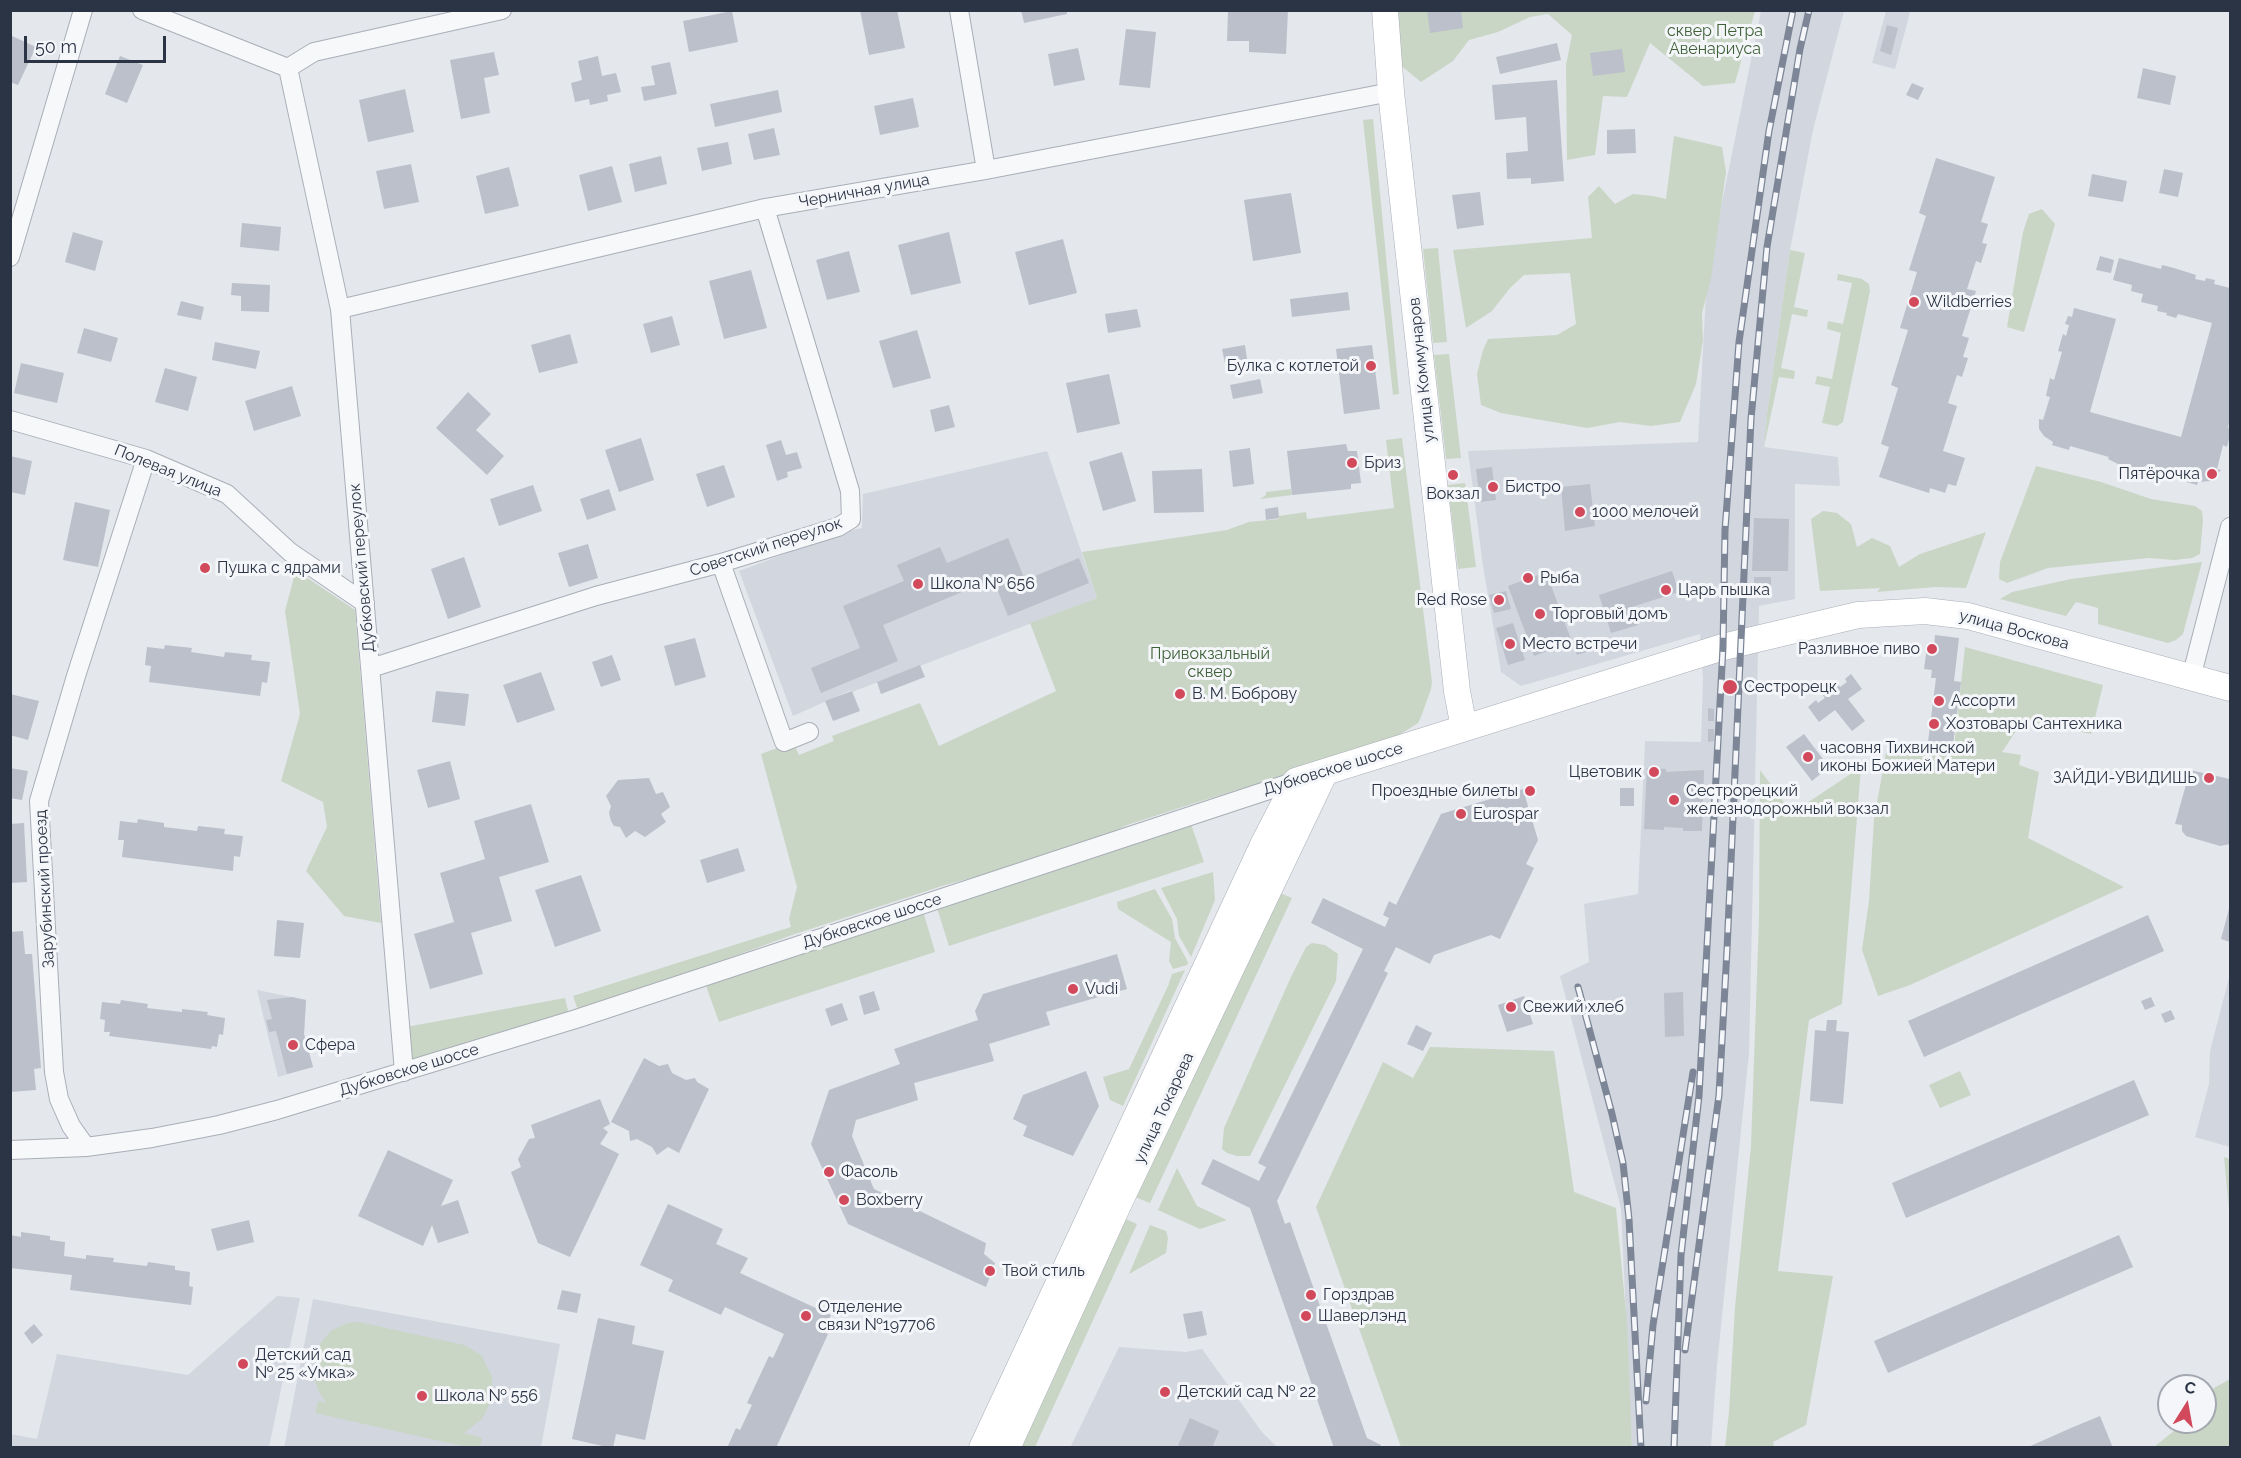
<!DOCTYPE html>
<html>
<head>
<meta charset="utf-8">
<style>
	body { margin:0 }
	#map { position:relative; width:2241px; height:1458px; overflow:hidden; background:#e4e7ec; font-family:Raleway,sans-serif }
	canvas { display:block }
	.frame { position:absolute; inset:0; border:12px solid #2b3445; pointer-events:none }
	.north { position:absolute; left:2157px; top:1374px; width:60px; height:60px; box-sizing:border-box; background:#f4f6f9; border:2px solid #a4a8b1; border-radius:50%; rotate:11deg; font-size:16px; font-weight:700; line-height:24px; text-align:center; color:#2b3445 }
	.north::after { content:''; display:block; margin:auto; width:21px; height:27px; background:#d1495b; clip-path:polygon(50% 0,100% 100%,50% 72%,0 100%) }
	.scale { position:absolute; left:24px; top:36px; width:142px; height:27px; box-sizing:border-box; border:3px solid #2b3445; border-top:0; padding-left:8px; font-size:18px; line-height:21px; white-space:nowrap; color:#2b3445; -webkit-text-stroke:4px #f4f6f9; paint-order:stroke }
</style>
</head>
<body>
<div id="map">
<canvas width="2241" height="1458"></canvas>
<div class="frame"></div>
<div class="north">С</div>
<div class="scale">50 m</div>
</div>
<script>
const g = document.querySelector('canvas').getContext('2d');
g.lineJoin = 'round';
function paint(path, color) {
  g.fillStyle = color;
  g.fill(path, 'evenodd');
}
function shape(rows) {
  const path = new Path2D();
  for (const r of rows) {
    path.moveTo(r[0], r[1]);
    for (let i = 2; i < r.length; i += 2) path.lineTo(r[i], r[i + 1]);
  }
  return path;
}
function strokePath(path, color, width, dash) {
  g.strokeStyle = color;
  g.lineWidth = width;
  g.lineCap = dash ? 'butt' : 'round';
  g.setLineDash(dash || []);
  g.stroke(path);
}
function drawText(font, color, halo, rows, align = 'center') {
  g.font = font + ' Raleway,sans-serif';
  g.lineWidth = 6;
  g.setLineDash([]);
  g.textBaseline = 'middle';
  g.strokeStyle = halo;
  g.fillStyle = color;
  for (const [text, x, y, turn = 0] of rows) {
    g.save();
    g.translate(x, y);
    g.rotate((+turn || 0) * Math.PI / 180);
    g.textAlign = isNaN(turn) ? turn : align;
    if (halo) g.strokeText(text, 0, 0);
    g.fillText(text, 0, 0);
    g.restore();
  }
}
paint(shape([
	[1761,11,1844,11,1813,130,1790,250,1767,414,1764,447,1838,457,1840,486,1795,484,1795,599,1759,606,1749,1053,1717,1365,1711,1447,1632,1447,1621,1208,1560,976,1589,962,1584,904,1638,894,1645,741,1701,742,1703,679,1700,634,1521,686,1501,672,1483,566,1468,451,1698,442,1707,276],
	[1886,11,1910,12,1895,69,1872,63],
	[1047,451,1097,598,852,692,851,690,793,716,739,571,841,533,862,528,863,494],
	[2229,978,2230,979,2230,1147,2195,1137,2209,1084,2210,1051],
	[257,990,306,1000,304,1034,313,1067,278,1077],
	[277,1296,300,1298,269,1447,11,1447,11,1434,37,1439,57,1354,188,1375],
	[313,1299,560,1344,541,1447,284,1448],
	[1119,1347,1186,1352,1202,1349,1262,1432,1277,1447,1070,1448]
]), '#d2d6de');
paint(shape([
	[1398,11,1755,11,1735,83,1703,86,1650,43,1627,97,1603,96,1595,155,1567,160,1566,65,1572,35,1548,14,1530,17,1498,32,1469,40,1453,61,1421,82,1399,64],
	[1373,119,1399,394,1393,395,1363,120],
	[1674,136,1722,147,1726,172,1711,278,1702,313,1703,340,1696,384,1680,422,1651,426,1620,422,1587,428,1501,413,1481,405,1477,374,1483,350,1488,339,1557,335,1576,324,1570,273,1524,275,1510,288,1492,311,1466,328,1453,250,1592,238,1588,197,1599,186,1615,204,1633,194,1653,196,1666,199],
	[2042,209,2055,224,2024,332,2007,327,2023,232,2029,214],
	[1438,248,1447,342,1433,343,1423,249],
	[1790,250,1805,253,1794,307,1808,310,1807,317,1792,314,1781,368,1795,371,1794,379,1779,377,1764,447,1767,414],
	[1838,274,1862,279,1869,284,1870,291,1843,422,1837,426,1822,423,1830,387,1815,384,1817,376,1832,379,1841,333,1827,329,1828,321,1843,324,1852,283,1837,280],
	[1449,354,1461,458,1446,459,1434,355],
	[1402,438,1432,682,1431,689,1421,717,1418,723,1399,735,1401,740,1195,803,1127,825,1096,840,990,873,945,885,792,935,579,1013,573,996,791,927,789,919,797,887,761,754,793,742,799,755,834,741,832,736,920,703,939,746,1056,691,1030,623,1097,598,1082,552,1227,530,1249,522,1279,519,1279,516,1306,512,1307,519,1394,508,1386,440],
	[2036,466,2101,482,2151,499,2195,506,2202,511,2203,520,2200,554,2192,558,2174,560,2149,558,2048,568,2007,583,1999,579,2000,562],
	[1465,483,1476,567,1458,569,1448,485],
	[1291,489,1292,495,1260,499,1266,495,1266,492],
	[1823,511,1837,513,1851,524,1857,547,1872,538,1890,546,1899,567,1920,554,1986,532,1966,588,1935,587,1877,592,1880,588,1820,591,1811,519],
	[2202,562,2183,634,2176,640,2168,643,2098,624,2098,608,2076,602,2066,616,2000,599,2012,592,2071,579],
	[303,575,355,610,381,923,344,916,306,871,327,827,323,802,281,781,300,714,285,611,294,577],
	[1965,647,2103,685,2091,734,2033,722,2022,722,2002,752,2021,755,2019,765,2039,772,2028,838,2124,887,1910,985,1878,996,1862,950,1869,901,1874,819,1886,753,1916,742,1954,747],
	[1861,767,1842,1004,1809,1020,1778,1271,1833,1276,1806,1425,1773,1442,1774,1447,1725,1447,1729,1412,1735,1307,1751,1146,1759,918,1760,770,1792,813],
	[1191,824,1204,862,949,946,937,908],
	[1213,872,1215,900,1191,957,1179,936,1177,919,1161,888],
	[1155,889,1172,919,1175,938,1188,962,1187,965,1173,969,1169,961,1171,942,1118,909,1117,902],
	[1273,890,1292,898,1150,1203,1130,1195],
	[923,911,935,952,719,1022,705,983],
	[1312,943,1325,945,1338,954,1336,981,1250,1156,1237,1156,1227,1153,1222,1149,1224,1128,1290,979,1306,947],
	[1185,970,1123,1106,1110,1100,1103,1077,1129,1069,1168,986,1172,974],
	[565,998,569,1015,410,1065,406,1027],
	[1430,1047,1554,1051,1574,1192,1616,1208,1627,1322,1632,1447,1401,1447,1316,1207,1383,1062,1413,1078],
	[1960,1071,1971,1095,1940,1108,1929,1085],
	[2224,1157,2230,1159,2230,1220],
	[1177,1168,1197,1206,1227,1220,1200,1229,1158,1210],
	[1119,1216,1137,1224,1035,1447,1014,1448],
	[1150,1225,1166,1231,1168,1238,1166,1253,1129,1274],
	[359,1322,464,1345,481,1355,492,1376,492,1399,482,1419,464,1433,482,1438,480,1447,467,1447,315,1413,318,1401,326,1403,318,1390,313,1374,315,1357,321,1342,332,1330,348,1323],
	[2230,1379,2230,1447,2154,1447,2185,1422,2205,1422,2205,1398,2214,1388]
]), '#c9d6c5');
paint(shape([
	[860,10,897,10,905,48,869,55],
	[1021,10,1067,10,1067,14,1024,23],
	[1228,10,1288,10,1286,54,1249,52,1249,41,1227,41],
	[1427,10,1461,10,1463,28,1430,33],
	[732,11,738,42,689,52,683,21],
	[1887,25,1898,28,1891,55,1880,51],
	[1126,29,1156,32,1150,88,1119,85],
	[12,36,36,47,18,85,10,82],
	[1557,43,1561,60,1500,74,1496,57],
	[1078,48,1085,80,1054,86,1048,54],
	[1622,49,1625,72,1593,76,1590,53],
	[494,52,499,75,484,78,490,113,461,119,450,60],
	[120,56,143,65,127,103,105,94],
	[598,56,602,76,616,73,621,92,607,95,608,101,590,105,589,99,575,102,571,83,582,80,578,61],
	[670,62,677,94,644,101,641,87,655,85,651,66],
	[2143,68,2176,76,2170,105,2137,98],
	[1557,80,1564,181,1531,184,1531,178,1507,179,1506,153,1528,151,1526,117,1495,120,1492,85],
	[1912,83,1924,88,1918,100,1906,95],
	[405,89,414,132,368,142,359,100],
	[778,90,782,112,715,127,710,104],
	[913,98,919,127,880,135,874,106],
	[774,128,780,155,754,160,748,134],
	[1635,129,1636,153,1607,154,1607,130],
	[728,142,732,164,702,171,697,148],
	[661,156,667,184,635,192,629,164],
	[1936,158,1995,177,1981,222,1988,224,1982,243,1987,244,1981,263,1976,261,1967,289,1976,291,1962,336,1969,338,1963,357,1968,358,1962,377,1957,375,1948,403,1957,406,1943,451,1965,458,1956,486,1948,484,1945,493,1930,488,1929,493,1879,477,1889,447,1881,444,1898,388,1891,385,1908,330,1900,328,1917,272,1909,270,1926,216,1919,213],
	[411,164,419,202,384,209,376,171],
	[612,166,622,202,588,211,579,175],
	[509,167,519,206,485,214,476,176],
	[2164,169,2183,173,2178,197,2159,193],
	[2092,174,2127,181,2123,202,2088,196],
	[1480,192,1484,225,1457,229,1452,195],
	[1291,193,1301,253,1253,261,1244,200],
	[242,223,281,227,279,251,240,247],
	[73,232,103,241,95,271,65,262],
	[949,232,961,283,911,295,898,245],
	[1063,239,1077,293,1029,305,1015,252],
	[849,251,860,292,827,300,816,260],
	[2100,256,2114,260,2111,273,2096,270],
	[2119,258,2161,269,2162,265,2174,268,2196,275,2195,279,2205,281,2206,278,2215,280,2214,284,2230,288,2230,418,2228,428,2230,429,2230,435,2227,447,2223,445,2217,469,2221,470,2211,481,2198,482,2197,485,2180,480,2181,477,2144,466,2143,468,2131,467,2118,464,2108,459,2109,457,2070,446,2069,450,2052,445,2053,442,2044,436,2039,429,2039,419,2043,420,2050,397,2046,396,2050,378,2054,380,2062,352,2058,351,2063,334,2066,336,2069,325,2065,324,2068,316,2072,317,2074,308,2116,319,2090,412,2181,437,2212,323,2178,314,2176,318,2166,315,2167,313,2157,311,2158,306,2141,302,2143,294,2131,291,2132,285,2113,280],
	[751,270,767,328,724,339,709,281],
	[232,283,270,285,269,312,241,311,241,296,231,295],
	[1348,292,1350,310,1292,317,1290,299],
	[181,301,204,307,201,320,177,315],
	[1137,309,1141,327,1108,333,1105,314],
	[672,316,680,345,651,353,643,324],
	[84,328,118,338,111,362,77,353],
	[917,330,931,378,893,388,879,341],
	[570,334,578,363,539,373,531,345],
	[215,342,260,351,256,369,212,360],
	[1245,345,1247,359,1225,363,1222,349],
	[1372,345,1380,409,1344,414,1336,349],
	[21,363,64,373,57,403,14,393],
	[165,368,197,377,188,411,155,402],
	[1109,374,1120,424,1077,433,1066,383],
	[1260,379,1263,393,1233,399,1230,385],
	[292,386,301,416,254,431,245,401],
	[468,392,491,414,476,430,504,456,487,475,436,428],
	[949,405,955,427,935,432,930,410],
	[641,438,654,480,619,492,605,450],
	[781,440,786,455,797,452,802,468,787,472,788,477,777,481,766,445],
	[1346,444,1348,451,1357,451,1361,483,1351,484,1351,489,1292,495,1287,451],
	[1250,448,1254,484,1233,487,1229,451],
	[1122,452,1136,501,1103,511,1089,462],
	[10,456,32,461,25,495,10,492],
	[724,465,735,497,707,507,696,474],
	[1492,467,1496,500,1480,502,1476,469],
	[1202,469,1204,512,1154,513,1152,471],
	[1590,484,1595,526,1565,531,1561,487],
	[533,485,542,511,499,526,490,499],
	[609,489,616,510,587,520,580,499],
	[75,502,110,510,98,567,63,560],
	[1278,507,1279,518,1266,520,1265,509],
	[1754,518,1789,519,1788,571,1752,571],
	[1008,538,1025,580,1079,558,1089,583,1008,616,993,579,883,625,898,661,821,693,811,668,860,648,843,606,904,581,897,565,940,547,947,563],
	[588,544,598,578,569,587,558,553],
	[464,557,481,607,448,619,431,569],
	[1672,571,1679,592,1632,607,1638,625,1611,633,1599,595],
	[1546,572,1572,642,1534,656,1508,586],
	[1754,577,1771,577,1771,595,1754,595],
	[1506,591,1511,609,1494,613,1489,595],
	[1513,623,1525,660,1508,665,1496,628],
	[1935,635,1959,638,1954,681,1961,682,1953,745,1928,742,1936,678,1931,678,1932,670,1924,669,1927,647,1934,648],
	[695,638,706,677,675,686,664,646],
	[1591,642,1593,650,1577,655,1574,647],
	[165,645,192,648,191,652,224,657,225,652,252,655,251,660,270,662,267,683,262,682,260,696,149,682,151,666,145,665,147,647,164,649],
	[612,655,621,680,601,687,592,662],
	[920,665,925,677,881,694,877,682],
	[541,672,555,710,517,723,503,685],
	[1851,674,1862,689,1848,699,1865,721,1852,731,1835,710,1819,722,1808,707,1816,700,1818,703,1825,698,1822,694,1837,683,1840,687,1847,682,1845,679],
	[436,691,469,694,465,726,432,722],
	[852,691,860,711,833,721,825,701],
	[10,694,39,701,28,740,10,735],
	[1708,708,1714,709,1714,721,1708,721],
	[1708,729,1714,729,1714,741,1708,742],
	[1804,734,1829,767,1812,781,1786,747],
	[450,761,460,799,428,808,417,770],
	[10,768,28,771,22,800,10,798],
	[1647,768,1666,769,1666,772,1704,770,1702,831,1683,831,1683,828,1664,827,1664,830,1644,829],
	[2190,770,2230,779,2230,844,2220,846,2186,836,2182,831,2182,825,2175,824],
	[649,778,656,794,663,792,670,807,661,814,666,822,645,837,635,831,626,838,620,827,614,826,611,821,609,813,611,806,606,796,618,780],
	[1620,788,1634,788,1634,806,1620,806],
	[1523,789,1538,840,1526,864,1534,868,1500,939,1491,935,1434,955,1430,964,1396,947,1384,971,1388,973,1277,1201,1285,1224,1290,1222,1367,1438,1381,1445,1380,1448,1334,1448,1250,1208,1201,1184,1213,1159,1259,1181,1266,1167,1258,1163,1363,949,1311,923,1323,898,1385,927,1389,918,1383,915,1389,901,1396,905,1441,814],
	[531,804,549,862,499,877,512,921,471,933,483,974,430,989,414,934,454,922,440,873,485,859,474,821],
	[138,819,164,823,164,827,197,831,198,826,225,829,224,834,243,836,240,857,234,856,233,871,122,857,124,840,118,840,120,821,137,823],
	[24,823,27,882,10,883,10,824],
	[738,848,745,871,707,883,700,860],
	[581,875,601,931,555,947,535,890],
	[2230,905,2230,942,2221,939],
	[2148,915,2164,951,1924,1057,1908,1021],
	[277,920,304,923,300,958,274,956],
	[23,931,25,954,32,954,41,1068,34,1069,36,1090,10,1092,10,932],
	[1117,954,1127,989,1046,1012,1050,1025,989,1044,994,1061,914,1083,918,1100,856,1120,852,1136,874,1189,986,1243,984,1254,995,1263,986,1287,848,1224,811,1144,829,1090,900,1064,894,1049,978,1020,975,1011,983,994],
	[874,991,880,1010,864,1015,859,996],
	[1683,992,1684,1036,1665,1037,1664,993],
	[1524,996,1533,1024,1507,1032,1498,1005],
	[292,997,306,1000,304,1034,313,1067,287,1074,276,1031,269,1032,266,1020,272,1019,267,1000],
	[2151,997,2155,1006,2145,1010,2141,1001],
	[121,1000,148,1004,147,1008,182,1012,182,1009,208,1012,207,1015,225,1018,223,1035,219,1034,217,1047,212,1046,211,1049,109,1036,110,1032,104,1032,105,1020,100,1019,102,1002,120,1004],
	[842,1003,848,1020,831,1026,825,1009],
	[2171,1010,2175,1019,2165,1023,2161,1014],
	[1827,1020,1837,1020,1836,1031,1849,1032,1843,1104,1810,1101,1815,1030,1826,1031],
	[1416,1025,1432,1033,1423,1051,1407,1044],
	[644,1058,659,1066,668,1064,672,1073,686,1080,695,1078,697,1082,709,1089,679,1153,668,1147,657,1155,652,1147,637,1139,630,1141,629,1131,611,1122],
	[1086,1071,1099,1106,1073,1156,1023,1136,1027,1126,1013,1119,1023,1095],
	[2134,1080,2149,1115,1906,1218,1892,1183],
	[600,1099,610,1124,603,1128,608,1132,600,1144,619,1154,570,1257,538,1243,511,1172,521,1167,518,1159,529,1139,535,1138,531,1125],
	[388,1150,453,1180,441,1206,458,1200,469,1233,438,1243,432,1225,423,1246,358,1216],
	[668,1204,723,1229,716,1244,748,1258,740,1273,831,1315,823,1332,828,1334,776,1448,727,1448,736,1428,740,1430,752,1405,747,1403,769,1356,773,1358,784,1334,725,1307,721,1315,668,1291,673,1280,640,1265],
	[249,1220,254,1242,217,1251,211,1229],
	[21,1232,50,1236,50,1240,65,1242,64,1256,86,1259,86,1255,114,1258,113,1262,147,1266,148,1262,175,1266,175,1270,190,1272,189,1286,193,1287,191,1305,70,1290,72,1275,10,1268,10,1235,21,1237],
	[2119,1235,2133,1267,1888,1373,1874,1341],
	[562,1290,581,1294,577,1313,557,1309],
	[1202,1311,1207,1335,1188,1339,1183,1314],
	[598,1318,635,1326,632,1344,664,1351,645,1440,616,1434,613,1448,611,1448,572,1439],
	[34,1324,43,1335,32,1344,24,1333],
	[2100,1416,2113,1448,2026,1448,2071,1428],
	[1190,1418,1219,1431,1212,1448,1177,1448]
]), '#bbc0ca');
const street = shape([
	[142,10,288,68,314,52,502,10],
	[959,10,986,170],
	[288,68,340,309,404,1072],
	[10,257,83,10],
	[340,309,765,208,986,170,1391,92],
	[10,420,146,459,227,494,290,552,365,603],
	[721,563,784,742,809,732],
	[371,668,596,596,721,563,838,527,851,519,850,491,765,208],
	[2191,678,2230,527],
	[86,1147,71,1126,59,1099,54,1072,39,801,76,676,146,459],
	[10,1150,86,1147,152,1138,219,1125,277,1110,576,1019,1296,781]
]);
const secondary = shape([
	[1385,10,1391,92,1457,691,1464,728],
	[982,1448,1264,843,1296,781,1723,647,1858,615,1925,611,1968,616,2230,688],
	[1007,1448,1119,1203,1325,772]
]);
strokePath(street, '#a9aeb7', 20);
strokePath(secondary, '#a9aeb7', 27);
strokePath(street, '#f7f8fa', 18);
strokePath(secondary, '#fff', 26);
const rail = shape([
	[1578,987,1612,1114,1623,1163,1629,1219,1641,1448],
	[1685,1350,1719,1095,1727,950,1751,419,1767,247,1800,49,1809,10],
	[1646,1401,1653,1325,1693,1072],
	[1674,1448,1681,1255,1699,1096,1723,647,1725,530,1739,342,1769,131,1793,10]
]);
strokePath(rail, '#7d8696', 7);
strokePath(rail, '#f4f6f9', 4.5, [14]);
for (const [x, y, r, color] of [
	[1914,302,6,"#d1495b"],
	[1371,366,6,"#d1495b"],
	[1352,463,6,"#d1495b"],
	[2212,474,6,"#d1495b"],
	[1453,475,6,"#d1495b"],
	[1493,487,6,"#d1495b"],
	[1580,512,6,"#d1495b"],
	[205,568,6,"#d1495b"],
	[1528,578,6,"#d1495b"],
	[918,584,6,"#d1495b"],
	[1666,590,6,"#d1495b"],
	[1499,600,6,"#d1495b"],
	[1540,614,6,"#d1495b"],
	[1510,644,6,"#d1495b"],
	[1932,649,6,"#d1495b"],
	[1730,687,8,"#d1495b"],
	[1180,694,6,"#d1495b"],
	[1939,701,6,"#d1495b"],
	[1934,724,6,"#d1495b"],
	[1808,757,6,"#d1495b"],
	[1654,772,6,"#d1495b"],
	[2209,778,6,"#d1495b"],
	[1530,791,6,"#d1495b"],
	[1674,800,6,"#d1495b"],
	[1461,814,6,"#d1495b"],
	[1073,989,6,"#d1495b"],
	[1511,1007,6,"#d1495b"],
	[293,1045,6,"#d1495b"],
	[829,1172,6,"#d1495b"],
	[844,1200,6,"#d1495b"],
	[990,1271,6,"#d1495b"],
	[1311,1295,6,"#d1495b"],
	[806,1316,6,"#d1495b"],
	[1306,1316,6,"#d1495b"],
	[243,1364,6,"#d1495b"],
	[1165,1392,6,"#d1495b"],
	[422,1396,6,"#d1495b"]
]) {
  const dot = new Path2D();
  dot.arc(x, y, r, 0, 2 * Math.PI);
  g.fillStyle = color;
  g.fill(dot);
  strokePath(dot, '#f4f6f9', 2);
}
drawText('16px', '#3f6138', '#f4f6f9', [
	["сквер Петра",1715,31],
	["Авенариуса",1715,49],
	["Привокзальный",1210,654],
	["сквер",1210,672]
]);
drawText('16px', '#2b3445', '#f4f6f9', [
	["Черничная улица",864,191,-10],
	["улица Коммунаров",1422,370,-96],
	["Полевая улица",168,471,22],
	["Советский переулок",766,547,-18],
	["Дубковский переулок",362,568,-95],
	["улица Воскова",2014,630,15],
	["Дубковское шоссе",1333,769,-17],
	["Зарубинский проезд",45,889,-93],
	["Дубковское шоссе",872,921,-18],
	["Дубковское шоссе",409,1070,-17],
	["улица Токарева",1164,1108,-65]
]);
drawText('16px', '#2b3445', '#f4f6f9', [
	["Wildberries",1926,302],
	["Булка с котлетой",1359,366,"right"],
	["Бриз",1364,463],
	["Пятёрочка",2200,474,"right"],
	["Бистро",1505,487],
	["Вокзал",1453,494,"center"],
	["1000 мелочей",1592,512],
	["Пушка с ядрами",217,568],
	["Рыба",1540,578],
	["Школа № 656",930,584],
	["Царь пышка",1678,590],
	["Red Rose",1487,600,"right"],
	["Торговый домъ",1552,614],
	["Место встречи",1522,644],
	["Разливное пиво",1920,649,"right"],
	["Сестрорецк",1744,687],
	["В. М. Боброву",1192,694],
	["Ассорти",1951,701],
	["Хозтовары Сантехника",1946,724],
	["часовня Тихвинской",1820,748],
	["иконы Божией Матери",1820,766],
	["Цветовик",1642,772,"right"],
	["ЗАЙДИ-УВИДИШЬ",2197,778,"right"],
	["Проездные билеты",1518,791,"right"],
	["Сестрорецкий",1686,791],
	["железнодорожный вокзал",1686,809],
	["Eurospar",1473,814],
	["Vudi",1085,989],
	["Свежий хлеб",1523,1007],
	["Сфера",305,1045],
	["Фасоль",841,1172],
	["Boxberry",856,1200],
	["Твой стиль",1002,1271],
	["Горздрав",1323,1295],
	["Отделение",818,1307],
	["связи №197706",818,1325],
	["Шаверлэнд",1318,1316],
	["Детский сад",255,1355],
	["№ 25 «Умка»",255,1373],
	["Детский сад № 22",1177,1392],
	["Школа № 556",434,1396]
], 'left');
</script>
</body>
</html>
